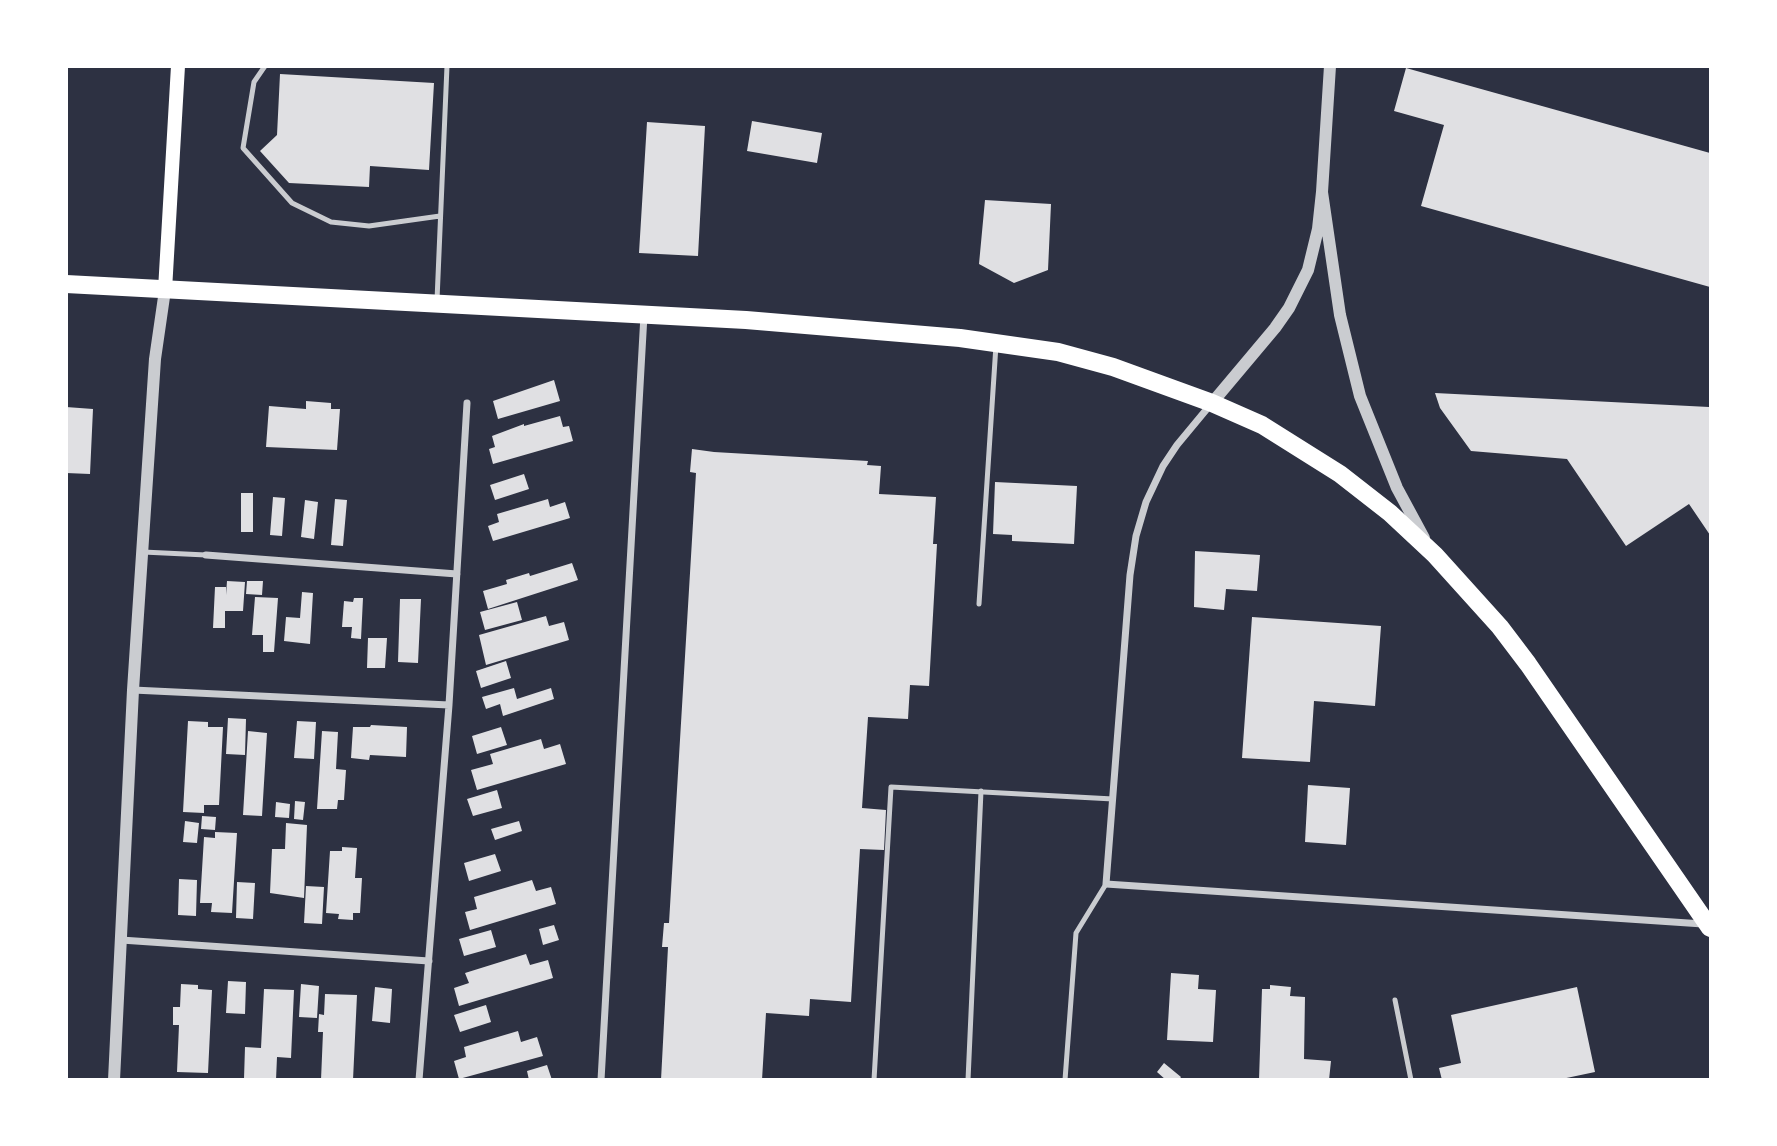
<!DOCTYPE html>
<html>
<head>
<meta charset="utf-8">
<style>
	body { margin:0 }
	#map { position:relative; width:1777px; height:1146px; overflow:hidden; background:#2d3142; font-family:"Public Sans",sans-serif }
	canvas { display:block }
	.frame { position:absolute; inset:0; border:68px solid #fff; pointer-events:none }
</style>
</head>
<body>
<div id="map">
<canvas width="1777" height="1146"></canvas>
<div class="frame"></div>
</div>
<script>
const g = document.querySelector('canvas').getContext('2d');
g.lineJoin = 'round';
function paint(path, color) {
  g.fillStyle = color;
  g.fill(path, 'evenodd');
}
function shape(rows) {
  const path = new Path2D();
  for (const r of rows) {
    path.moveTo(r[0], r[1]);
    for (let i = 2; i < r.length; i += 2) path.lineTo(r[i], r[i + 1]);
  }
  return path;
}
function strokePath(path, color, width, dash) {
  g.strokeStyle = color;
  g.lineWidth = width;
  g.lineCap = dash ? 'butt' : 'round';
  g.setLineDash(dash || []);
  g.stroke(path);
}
paint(shape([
	[1406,68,1710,153,1710,287,1421,206,1444,125,1394,111],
	[280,74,434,83,429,170,370,166,369,187,289,183,260,151,277,135],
	[752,121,822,133,817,163,747,151],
	[647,122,705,126,698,256,639,253],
	[985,200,1051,204,1048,270,1014,283,979,264],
	[554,380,560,401,498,419,493,401],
	[1435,393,1709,407,1710,535,1689,504,1626,546,1567,459,1471,451,1440,408],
	[306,401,331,403,331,409,340,409,337,450,266,447,269,406,306,409],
	[66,407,93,409,90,474,66,473],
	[560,416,563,427,569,426,573,441,493,464,489,449,495,447,492,436,524,424,524,426],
	[692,449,714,452,868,461,867,465,881,466,879,494,936,497,933,544,937,544,929,686,910,685,908,719,868,717,862,808,886,810,884,850,860,849,851,1002,810,999,809,1016,766,1013,762,1080,661,1080,668,947,662,947,664,923,669,923,696,473,690,472],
	[524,474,529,489,495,500,490,485],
	[995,482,1077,486,1074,544,1012,541,1012,535,993,534],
	[241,493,253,493,253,532,241,532],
	[273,497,285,498,282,536,270,535],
	[335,499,347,500,343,546,331,545],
	[548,499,550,507,565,502,570,518,493,541,488,526,499,522,497,514],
	[305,500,318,502,314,539,301,537],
	[1195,551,1260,555,1257,591,1226,589,1224,610,1194,607],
	[572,563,578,580,488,609,483,591,507,584,506,580,529,573,530,576],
	[227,581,245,582,243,611,225,611,225,628,213,628,215,587,226,587,226,595],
	[247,581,263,581,262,595,246,594],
	[302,592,313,593,310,644,284,641,286,617,300,618],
	[255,597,278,598,274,652,263,652,263,635,252,635],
	[354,598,363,598,361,639,351,638,352,627,342,627,344,601,353,602],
	[400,599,421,599,418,663,398,662],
	[517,602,522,620,485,630,480,612],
	[546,616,549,626,564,622,569,640,486,665,479,635],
	[1252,617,1381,626,1375,706,1314,701,1310,762,1242,758],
	[368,638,387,638,385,668,367,668],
	[506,661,511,678,481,688,476,671],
	[514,688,517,699,551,688,554,699,503,716,500,704,486,709,482,697],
	[228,718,246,719,245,755,226,754],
	[188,721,208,722,208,727,223,727,219,805,204,805,204,813,183,812],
	[297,721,316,722,314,759,294,758],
	[371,725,407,727,406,757,370,755,369,760,351,758,353,727,370,727],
	[501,727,507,745,477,754,472,736],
	[248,731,267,733,262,816,243,815],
	[322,731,338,732,336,769,346,770,344,800,338,800,337,809,317,809],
	[541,739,544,749,560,744,566,764,477,790,471,770,493,764,490,754],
	[1308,785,1350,788,1346,845,1305,842],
	[497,790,502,808,473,816,467,799],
	[295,801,305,802,303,820,294,819],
	[276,802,290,804,289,818,275,817],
	[202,816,216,817,215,830,201,829],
	[185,821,199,823,197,843,183,842],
	[519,821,522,831,495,840,491,829],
	[286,823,307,825,304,898,270,893,272,849,285,849],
	[215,832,237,833,232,913,211,912,212,903,200,903,204,837,215,838],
	[342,847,357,848,355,878,362,878,360,913,353,913,353,920,338,919,339,914,326,913,330,851,342,851],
	[495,854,501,871,469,881,464,863],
	[179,879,197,880,196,916,178,915],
	[532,880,536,891,551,887,556,904,470,930,465,912,477,909,474,897],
	[237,882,255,883,253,919,236,918],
	[306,886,324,887,322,924,304,923],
	[554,925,559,940,543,945,539,929],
	[491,930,496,947,464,956,459,939],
	[526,954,530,965,548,960,553,978,459,1006,454,988,469,983,465,973],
	[1171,973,1199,975,1198,989,1216,990,1213,1042,1167,1040],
	[228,981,246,982,245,1014,226,1013],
	[181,984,198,985,198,989,212,990,208,1073,177,1072,179,1025,173,1025,173,1007,180,1007],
	[301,984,319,986,317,1018,299,1017],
	[1270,985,1291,987,1290,996,1305,997,1304,1059,1331,1061,1329,1080,1259,1080,1262,989,1270,989],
	[375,987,392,989,390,1023,372,1021],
	[1577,987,1595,1072,1557,1080,1442,1080,1439,1068,1461,1063,1451,1015],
	[264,989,294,990,291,1058,277,1057,276,1080,244,1079,245,1047,261,1048],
	[325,994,357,995,353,1080,321,1080,323,1032,318,1032,319,1014,324,1015],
	[486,1005,491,1022,460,1032,454,1015],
	[518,1031,521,1042,537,1037,543,1056,459,1079,454,1061,466,1057,464,1047],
	[1164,1063,1181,1077,1179,1080,1166,1080,1157,1072],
	[547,1065,552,1080,529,1080,527,1071]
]), '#e0e0e3');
strokePath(shape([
	[265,66,254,82,243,148,292,203,331,222,369,226,440,216],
	[437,300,447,66],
	[143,552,206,555],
	[979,604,996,345],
	[1395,1000,1411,1080],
	[874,1080,891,787,1113,799],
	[968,1080,981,791],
	[1065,1080,1076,933,1106,884]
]), '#caccd0', 5);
strokePath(shape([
	[1211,404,1177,445,1163,466,1146,502,1136,536,1130,575,1106,884,1703,924],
	[206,555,457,574],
	[133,690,449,705],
	[121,940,429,961],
	[419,1080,449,705,467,403],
	[601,1080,644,315]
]), '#caccd0', 7);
strokePath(shape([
	[1322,192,1340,315,1360,396,1397,488,1424,538],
	[1212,403,1275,328,1289,308,1308,270,1318,229,1322,192,1330,66],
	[114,1080,133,690,155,359,165,290]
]), '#caccd0', 12);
strokePath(shape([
	[165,290,178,66]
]), '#fff', 14);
strokePath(shape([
	[66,284,746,320,960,338,1058,352,1113,367,1212,403,1262,425,1340,474,1390,513,1435,555,1500,627,1528,664,1710,928]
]), '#fff', 18);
</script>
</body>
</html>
